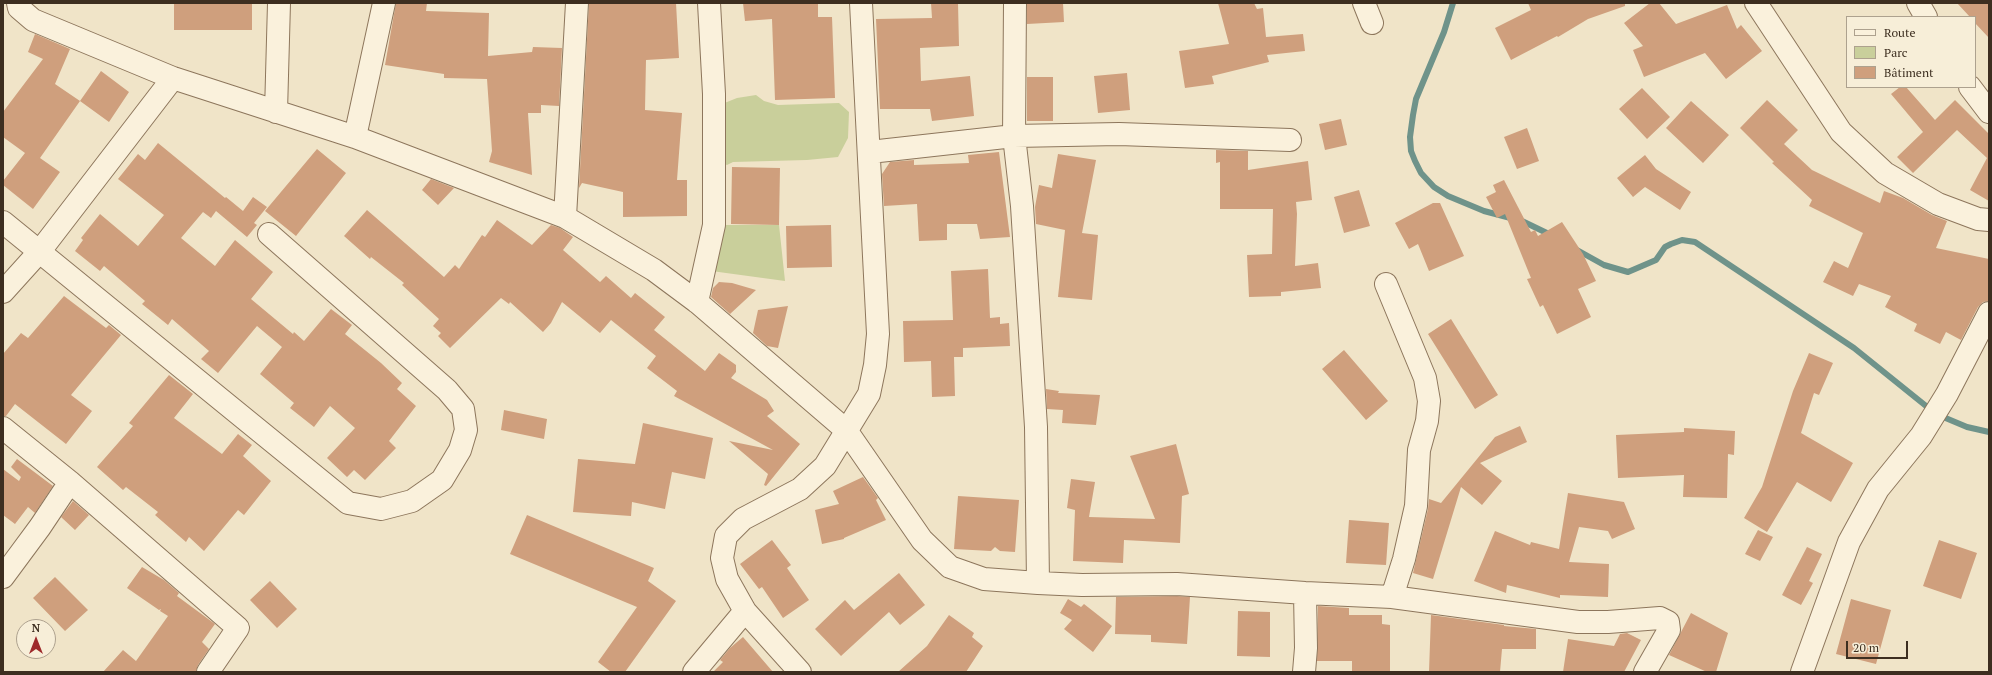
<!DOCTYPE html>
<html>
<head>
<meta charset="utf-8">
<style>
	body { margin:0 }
	#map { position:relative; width:1992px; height:675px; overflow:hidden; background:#f0e4c8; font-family:"PT Serif",serif }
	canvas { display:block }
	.frame { position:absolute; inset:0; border:4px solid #3d2e20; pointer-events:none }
	.legend { position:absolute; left:1846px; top:16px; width:130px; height:72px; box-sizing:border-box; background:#f7eed8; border:1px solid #ada18e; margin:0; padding:5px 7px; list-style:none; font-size:12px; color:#3d2e20 }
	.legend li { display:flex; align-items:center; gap:8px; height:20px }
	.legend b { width:20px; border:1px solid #ada18e }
	.north { position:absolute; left:16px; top:619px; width:40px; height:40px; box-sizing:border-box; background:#f7eed8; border:1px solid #ada18e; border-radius:50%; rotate:0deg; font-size:11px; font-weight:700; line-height:16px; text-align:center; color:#3d2e20 }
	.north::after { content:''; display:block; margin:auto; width:14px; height:18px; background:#9e2a2b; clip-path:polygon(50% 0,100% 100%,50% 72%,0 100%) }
	.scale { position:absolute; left:1846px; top:641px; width:62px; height:18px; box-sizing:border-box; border:2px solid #3d2e20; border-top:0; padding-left:5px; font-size:12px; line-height:14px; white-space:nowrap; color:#3d2e20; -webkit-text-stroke:3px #f7eed8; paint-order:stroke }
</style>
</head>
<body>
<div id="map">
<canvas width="1992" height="675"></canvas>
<div class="frame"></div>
<ul class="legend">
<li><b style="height:5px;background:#faf1dc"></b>Route</li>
<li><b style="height:11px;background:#c9cf9b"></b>Parc</li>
<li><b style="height:11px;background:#cf9f7d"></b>Bâtiment</li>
</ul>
<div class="north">N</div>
<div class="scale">20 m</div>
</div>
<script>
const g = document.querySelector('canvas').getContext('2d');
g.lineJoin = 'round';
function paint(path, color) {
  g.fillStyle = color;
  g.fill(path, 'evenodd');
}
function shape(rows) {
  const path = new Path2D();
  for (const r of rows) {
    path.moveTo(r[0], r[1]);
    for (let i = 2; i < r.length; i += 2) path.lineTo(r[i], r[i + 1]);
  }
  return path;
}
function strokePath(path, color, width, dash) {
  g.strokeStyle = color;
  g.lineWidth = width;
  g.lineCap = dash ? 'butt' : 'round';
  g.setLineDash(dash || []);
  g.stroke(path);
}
paint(shape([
	[756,95,764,101,778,105,839,103,849,112,848,138,838,157,807,160,733,162,727,165,706,157,702,112,737,98],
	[714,225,779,225,785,281,704,270]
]), '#c9cf9b');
strokePath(shape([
	[1453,3,1444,32,1416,99,1413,115,1410,137,1411,151,1415,161,1421,173,1434,187,1448,196,1484,211,1522,221,1551,235],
	[1577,250,1604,265,1628,272,1656,260,1665,247,1671,244,1682,240,1695,242,1854,348,1936,414,1967,427,1989,432]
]), '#6f938a', 6);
paint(shape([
	[174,3,252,3,252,30,174,30],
	[396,3,427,3,426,11,489,13,488,56,532,52,533,47,562,48,559,106,541,105,541,113,528,113,532,175,489,162,492,151,487,79,444,78,444,74,385,65],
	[589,3,676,3,679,58,646,60,645,110,682,113,677,180,687,180,687,216,623,217,623,192,582,183,579,188],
	[743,3,818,3,818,17,832,17,835,98,775,100,772,19,745,21],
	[931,3,958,3,959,46,920,48,921,81,970,76,974,116,932,121,930,109,880,109,876,19,932,18],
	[1027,3,1063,3,1064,22,1027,24],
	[1218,3,1254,3,1257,9,1263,8,1266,37,1303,34,1305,51,1267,55,1269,62,1212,76,1214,84,1185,88,1179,51,1229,44],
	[1528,3,1625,3,1625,6,1588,19,1558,37,1557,36,1511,60,1495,28,1531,10],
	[1650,3,1659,3,1676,24,1727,5,1737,29,1741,25,1762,51,1726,79,1705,53,1644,77,1633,50,1643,46,1624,23],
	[1957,3,1989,3,1989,38,1975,23,1975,17,1970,17],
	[35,34,70,49,55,84,80,101,40,158,60,172,33,209,3,185,3,181,25,153,3,137,3,112,43,59,28,52],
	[101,71,129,92,109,122,80,101],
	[1127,73,1130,110,1098,113,1094,76],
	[1027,77,1053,77,1053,121,1027,121],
	[1900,87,1906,87,1935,120,1955,100,1989,134,1989,201,1970,190,1987,158,1957,130,1913,173,1897,157,1923,132,1891,94],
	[1642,88,1670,117,1647,139,1619,109],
	[1767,100,1798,130,1784,144,1812,170,1880,203,1884,191,1903,198,1932,215,1947,221,1936,248,1989,259,1989,301,1983,302,1978,307,1961,340,1946,332,1940,344,1914,331,1917,324,1885,307,1891,296,1859,284,1853,296,1823,282,1834,261,1848,268,1863,233,1809,206,1812,200,1772,163,1774,162,1740,128],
	[1691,101,1729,135,1703,163,1666,128],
	[1341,119,1347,145,1325,150,1319,124],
	[1527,128,1539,161,1517,169,1504,137],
	[158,143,225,198,226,197,243,211,253,197,267,207,254,223,257,225,247,237,216,211,211,218,203,212,181,238,215,266,235,240,273,272,251,299,293,334,294,332,304,341,331,309,352,325,345,334,381,363,402,383,397,389,416,406,389,441,396,448,365,480,354,470,347,477,327,458,355,428,330,406,314,427,290,408,294,403,260,374,282,347,257,326,218,373,201,359,209,351,172,319,168,325,142,304,145,301,104,266,100,271,75,251,83,240,81,238,100,214,138,246,164,215,118,179,138,154,145,160],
	[317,149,346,173,296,236,265,211],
	[1216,150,1248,151,1248,170,1308,161,1312,200,1296,202,1297,214,1295,266,1318,263,1321,288,1281,292,1281,296,1249,297,1247,255,1272,254,1273,209,1220,209,1220,162,1216,163],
	[999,152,1010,237,980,239,977,224,947,224,947,240,919,241,917,204,884,206,882,174,890,162,914,160,914,165,969,163,968,155],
	[1058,154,1096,160,1082,233,1098,235,1092,300,1058,297,1065,230,1036,224,1035,207,1039,185,1052,188],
	[1645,155,1656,169,1691,192,1680,210,1645,187,1633,197,1617,178],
	[732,167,780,168,779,225,731,224],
	[431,179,454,188,438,205,422,190],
	[1504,180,1531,232,1535,230,1538,236,1562,222,1583,254,1596,281,1578,289,1591,317,1557,334,1543,305,1540,307,1527,279,1531,278,1505,214,1497,218,1486,197,1496,192,1493,185],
	[1359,190,1370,226,1344,233,1334,197],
	[1433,203,1440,203,1464,256,1429,271,1418,244,1409,249,1395,223],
	[367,210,444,277,455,265,459,269,482,235,485,237,497,220,532,245,551,225,560,228,573,237,563,250,600,282,606,276,631,298,635,293,665,317,654,330,705,371,719,353,736,365,736,372,731,378,767,400,774,411,767,416,800,444,766,486,764,485,768,474,729,441,773,450,674,396,677,391,647,368,656,356,611,320,600,333,562,302,551,323,543,332,510,302,509,304,501,298,450,348,438,336,441,333,433,326,439,319,402,285,404,283,371,257,370,259,344,236],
	[831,225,832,267,787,268,786,226],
	[988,269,990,318,1000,317,1000,324,1009,323,1010,346,963,348,963,357,954,357,955,396,932,397,931,361,904,362,903,321,953,320,951,271],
	[719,282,732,283,756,290,730,314,711,297,713,288],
	[64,296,106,328,109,325,121,335,71,395,92,411,66,444,15,404,6,416,3,416,3,354,21,333,28,338],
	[788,306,778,348,767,346,753,333,758,310],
	[1451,319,1498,395,1475,409,1428,334],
	[1344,350,1388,401,1366,420,1322,369],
	[1809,353,1833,363,1819,395,1814,393,1801,433,1853,463,1831,502,1797,482,1767,532,1744,518,1762,487,1793,391],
	[169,375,193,394,174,418,222,454,238,434,252,445,243,456,271,481,244,515,238,510,204,551,189,537,186,542,155,515,158,512,126,487,123,490,97,467,133,426,129,423],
	[1046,389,1059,391,1058,393,1100,395,1096,425,1062,423,1063,410,1047,409],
	[504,410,547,419,544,439,501,430],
	[643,423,713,438,705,479,672,472,665,509,632,502,631,516,573,512,578,459,635,464],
	[1520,426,1527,442,1480,463,1502,481,1482,505,1461,487,1433,579,1413,573,1428,509,1429,499,1441,503,1495,437],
	[1684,428,1735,431,1734,455,1728,454,1727,498,1683,497,1684,475,1618,478,1616,435,1684,432],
	[1176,444,1189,494,1182,496,1180,543,1124,540,1123,563,1073,561,1075,510,1067,508,1071,479,1095,482,1089,517,1155,519,1130,456],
	[17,459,53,486,35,513,28,507,15,524,3,515,3,469,19,481,21,477,11,467],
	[863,477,878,498,876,500,886,520,844,538,844,539,822,544,815,510,839,504,833,491],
	[1568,493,1624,502,1635,529,1612,539,1608,531,1579,527,1569,562,1609,564,1608,597,1560,595,1560,598,1507,585,1506,593,1474,581,1495,531,1530,545,1531,542,1559,549],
	[958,496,1019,500,1015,552,1000,551,995,547,991,551,954,549],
	[73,501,89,515,75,530,61,517],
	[527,515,654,568,648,581,676,601,625,672,611,672,598,662,637,607,510,554],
	[1349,520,1389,523,1386,565,1346,563],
	[1758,530,1773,537,1760,561,1745,554],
	[772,540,791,565,787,568,809,600,783,618,762,587,759,589,740,564],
	[1939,540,1977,553,1961,599,1923,586],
	[1807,547,1822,554,1809,581,1813,583,1801,605,1782,595],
	[142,567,164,580,179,593,177,596,215,624,202,642,209,649,198,665,196,672,103,672,123,650,136,661,168,616,160,611,161,609,159,610,127,588],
	[899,573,925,605,900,625,889,612,841,656,815,629,845,600,854,610],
	[55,577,88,610,65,631,33,598],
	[270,581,297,609,277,628,250,600],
	[1177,596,1190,597,1187,644,1151,642,1151,635,1115,634,1116,597],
	[1068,599,1081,607,1084,604,1112,626,1093,652,1064,629,1072,620,1060,613],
	[1851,599,1891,610,1876,664,1836,654],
	[1318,606,1349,608,1349,615,1382,615,1382,624,1390,625,1390,672,1352,672,1352,661,1317,661],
	[1238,611,1270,612,1270,657,1237,656],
	[1691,613,1728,633,1716,672,1707,672,1669,655],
	[949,615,974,633,972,637,983,646,966,672,898,672,927,646],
	[1431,615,1504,625,1504,626,1536,629,1536,649,1502,649,1500,672,1429,672],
	[1627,633,1641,640,1624,672,1563,672,1568,639,1614,646,1620,634],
	[743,637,773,672,713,672,723,662,720,660,730,648]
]), '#cf9f7d');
const minor = shape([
	[18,3,19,8,33,20,173,78,355,137,565,217,654,270,697,302,846,430,922,540,950,567,984,579,1038,583,1082,585,1177,584,1305,593,1392,597,1578,622,1608,622,1660,618,1668,622,1669,630,1645,672],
	[1015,3,1014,136,1022,206,1036,427,1038,583],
	[1364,3,1372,23],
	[1756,3,1841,132,1885,173,1938,204,1978,219,1989,220],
	[1918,3,1926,17],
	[1970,87,1989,112],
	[276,112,279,3],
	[355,137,384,3],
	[870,152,1014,136,1119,134,1290,140],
	[565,217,577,3],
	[3,222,348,503,381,509,412,501,442,480,460,450,466,430,463,409,447,390,269,234],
	[1386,284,1425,378,1429,401,1427,421,1419,450,1416,506,1404,559,1392,597],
	[3,292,40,251,173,78],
	[697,302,714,225,714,94,709,3],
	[3,428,70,482,238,628,208,672],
	[3,577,40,527,70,482],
	[694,672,745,611],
	[800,672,745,611,727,579,722,558,726,536,743,519,800,489,825,466,869,394,875,365,878,334,861,3],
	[1304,672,1306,648,1305,593],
	[1802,672,1849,542,1878,489,1921,436,1947,394,1989,313]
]);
strokePath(minor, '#8d765c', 24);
strokePath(minor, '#faf1dc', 22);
</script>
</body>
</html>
